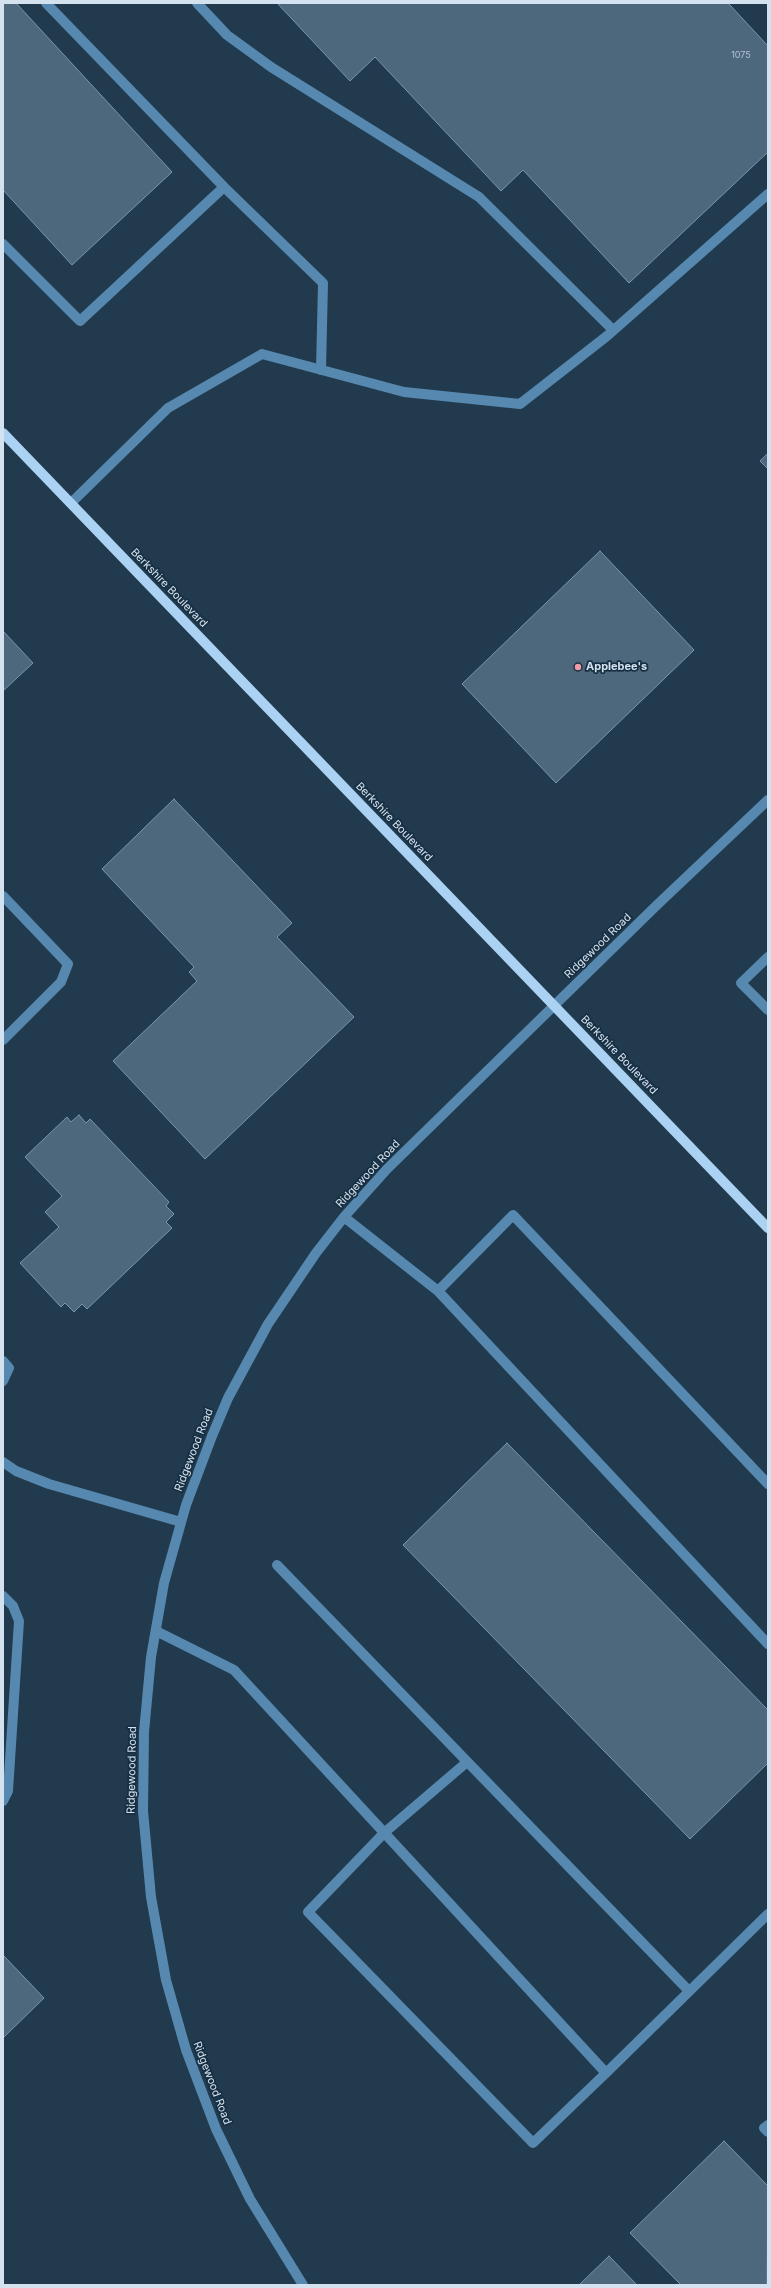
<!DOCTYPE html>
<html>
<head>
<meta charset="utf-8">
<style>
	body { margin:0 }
	#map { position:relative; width:771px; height:2288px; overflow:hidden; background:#213a4d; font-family:Inter,sans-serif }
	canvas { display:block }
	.frame { position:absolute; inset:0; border:4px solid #d4e2ef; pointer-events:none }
</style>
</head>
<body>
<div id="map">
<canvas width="771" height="2288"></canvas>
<div class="frame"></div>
</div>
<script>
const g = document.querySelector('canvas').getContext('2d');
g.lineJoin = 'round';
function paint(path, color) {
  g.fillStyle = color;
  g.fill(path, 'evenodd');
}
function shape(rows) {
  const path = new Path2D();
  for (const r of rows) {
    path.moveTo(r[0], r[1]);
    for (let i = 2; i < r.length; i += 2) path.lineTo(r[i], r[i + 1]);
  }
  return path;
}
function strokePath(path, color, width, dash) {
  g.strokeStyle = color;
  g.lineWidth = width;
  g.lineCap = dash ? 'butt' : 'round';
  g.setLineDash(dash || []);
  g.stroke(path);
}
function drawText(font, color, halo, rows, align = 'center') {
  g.font = font + ' Inter,sans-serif';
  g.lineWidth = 3.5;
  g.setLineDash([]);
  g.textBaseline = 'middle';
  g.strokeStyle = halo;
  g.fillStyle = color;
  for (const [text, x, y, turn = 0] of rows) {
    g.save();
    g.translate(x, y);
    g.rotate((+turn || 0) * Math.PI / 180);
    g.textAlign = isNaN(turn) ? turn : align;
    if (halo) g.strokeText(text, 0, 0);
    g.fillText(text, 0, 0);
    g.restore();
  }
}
const building = shape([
	[3,3,16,3,172,172,72,265,3,190,3,3],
	[277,3,728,3,768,46,768,152,629,283,523,170,501,191,375,57,350,81,277,3],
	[768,453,768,469,760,461,768,453],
	[600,551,694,650,556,783,462,684,600,551],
	[3,631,33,663,3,691,3,631],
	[174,799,292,923,277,937,354,1017,205,1159,113,1061,197,981,189,972,194,967,102,869,174,799],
	[79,1115,86,1123,90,1119,169,1202,166,1206,174,1214,166,1222,172,1228,87,1309,82,1304,74,1312,65,1303,61,1307,20,1263,59,1227,45,1212,62,1196,25,1157,67,1117,71,1122,79,1115],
	[507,1443,768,1710,768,1763,690,1839,403,1545,507,1443],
	[3,1955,44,1998,3,2038,3,1955],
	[724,2141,768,2186,767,2285,681,2285,630,2233,724,2141],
	[609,2256,637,2285,579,2285,609,2256]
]);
paint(building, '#4d677c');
strokePath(building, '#7a95ad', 1);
strokePath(shape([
	[46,3,224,187],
	[197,3,227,35,271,67,479,197,613,330],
	[3,244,80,321,224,187,323,283,321,370],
	[71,503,168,408,262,354,404,392,520,404,607,336,768,194],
	[3,896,68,964,61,982,3,1040],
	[768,957,741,983,768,1010],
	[344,1217,438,1291,513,1215,768,1484],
	[438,1291,768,1644],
	[3,1361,9,1368,3,1381],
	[3,1462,16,1471,49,1484,181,1522],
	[277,1565,689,1991],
	[3,1596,13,1606,19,1621,8,1791,3,1801],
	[156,1631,234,1670,606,2073,768,1914],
	[467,1762,384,1833,308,1912,533,2143,606,2073],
	[768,2125,764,2128,768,2132],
	[303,2285,250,2199,216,2129,186,2050,166,1980,151,1897,143,1811,144,1732,151,1657,164,1583,186,1505,212,1436,228,1398,268,1324,316,1253,344,1217,387,1169,658,904,768,800]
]), '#5688b0', 10);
strokePath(shape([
	[3,433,768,1228]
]), '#acd2f3', 10);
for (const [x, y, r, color] of [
	[578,667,4,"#f49aa5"]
]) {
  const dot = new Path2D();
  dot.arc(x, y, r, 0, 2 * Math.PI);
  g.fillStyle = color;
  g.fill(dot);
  strokePath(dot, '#172f43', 1.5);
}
drawText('9px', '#b2c3d2', null, [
	["1075",741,55]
]);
drawText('11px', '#d4e2ef', '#172f43', [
	["Berkshire Boulevard",169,588,46],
	["Berkshire Boulevard",394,822,46],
	["Ridgewood Road",598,946,-44],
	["Berkshire Boulevard",619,1055,46],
	["Ridgewood Road",368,1174,-47],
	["Ridgewood Road",194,1450,-69],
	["Ridgewood Road",132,1770,-89],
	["Ridgewood Road",212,2083,69]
]);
drawText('bold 11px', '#d4e2ef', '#172f43', [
	["Applebee's",586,667]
], 'left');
</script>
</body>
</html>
